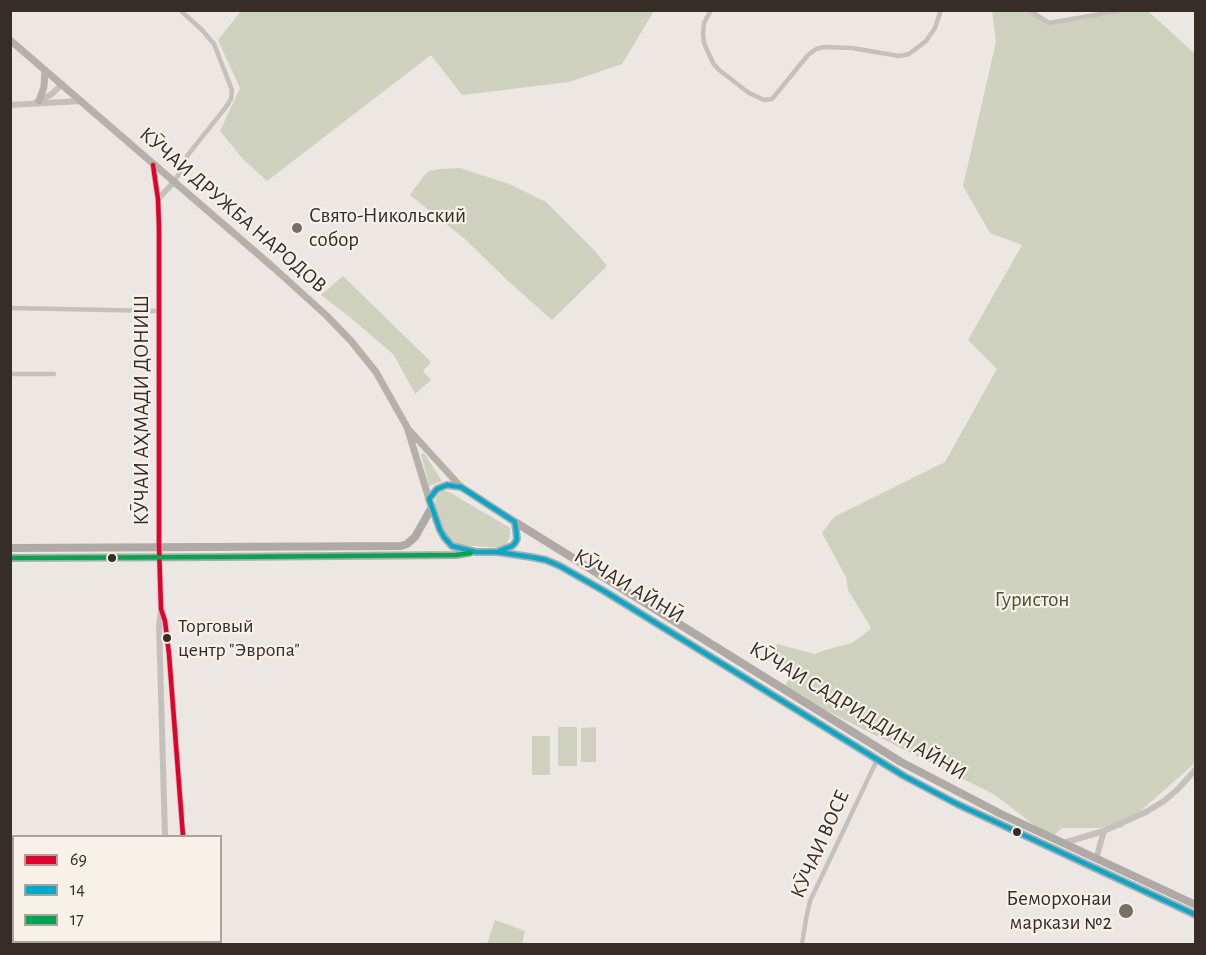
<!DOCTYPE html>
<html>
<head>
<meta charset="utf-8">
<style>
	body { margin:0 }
	#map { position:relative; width:1206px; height:955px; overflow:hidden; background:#ece7e2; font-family:"Alegreya Sans",sans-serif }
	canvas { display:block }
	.frame { position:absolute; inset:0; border:12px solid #362d29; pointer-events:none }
	.legend { position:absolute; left:12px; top:835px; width:210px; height:108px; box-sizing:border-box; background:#f8f1e9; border:2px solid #aaa39c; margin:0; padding:8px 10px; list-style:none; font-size:18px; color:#362d29 }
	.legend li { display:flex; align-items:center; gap:12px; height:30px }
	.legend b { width:30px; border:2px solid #aaa39c }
</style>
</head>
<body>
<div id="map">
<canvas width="1206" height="955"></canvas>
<div class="frame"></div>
<ul class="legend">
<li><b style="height:8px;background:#e4002b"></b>69</li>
<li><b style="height:8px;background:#00a9ce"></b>14</li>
<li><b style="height:8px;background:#00a651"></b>17</li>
</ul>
</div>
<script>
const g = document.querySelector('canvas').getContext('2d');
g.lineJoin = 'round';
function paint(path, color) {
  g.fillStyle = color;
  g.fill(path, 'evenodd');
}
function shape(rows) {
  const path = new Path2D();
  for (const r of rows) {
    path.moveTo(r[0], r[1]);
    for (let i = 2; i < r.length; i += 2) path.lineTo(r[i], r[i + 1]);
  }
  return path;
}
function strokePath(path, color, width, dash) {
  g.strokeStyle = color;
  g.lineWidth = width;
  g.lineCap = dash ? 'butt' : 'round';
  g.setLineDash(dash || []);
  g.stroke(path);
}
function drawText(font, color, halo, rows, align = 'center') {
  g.font = font + ' "Alegreya Sans",sans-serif';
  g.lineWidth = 4.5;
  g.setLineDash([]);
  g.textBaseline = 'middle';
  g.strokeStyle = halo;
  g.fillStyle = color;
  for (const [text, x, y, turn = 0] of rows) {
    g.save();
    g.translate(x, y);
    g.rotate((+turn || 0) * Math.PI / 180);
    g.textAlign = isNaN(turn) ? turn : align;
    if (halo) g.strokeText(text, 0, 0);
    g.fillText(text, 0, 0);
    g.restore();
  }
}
paint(shape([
	[241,11,241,10,654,11,622,64,569,82,462,95,431,55,267,181,243,159,220,131,240,88,218,40],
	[992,11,1033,11,1052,22,1118,11,1148,11,1195,54,1195,763,1121,828,1062,828,1051,838,995,795,783,689,790,677,774,649,777,644,815,654,822,651,852,643,871,629,869,624,848,590,846,577,822,533,834,517,945,462,997,369,968,340,1022,245,990,233,963,186,996,42],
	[460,168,509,184,546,202,595,251,607,266,552,320,507,280,466,240,410,195,423,177,429,171,440,169],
	[343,276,431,362,423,371,431,380,415,394,394,355,351,318,321,295],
	[424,453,442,481,429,486,421,454],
	[443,491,449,492,510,528,510,536,505,548,458,545,445,534,437,515,435,501,438,495],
	[558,727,577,727,577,766,558,766],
	[596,727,596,762,581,762,581,728],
	[532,736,550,736,550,775,532,775],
	[495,920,525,931,522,944,487,944]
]), '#cdd1bd');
strokePath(shape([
	[711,10,704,23,703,33,704,43,713,63,719,70,749,93,764,100,772,99,808,55,816,49,824,47,852,48,899,56,909,54,926,41,935,28,941,10],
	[1029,10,1049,23,1118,11],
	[174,182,185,164,187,156,226,107,231,99,232,90,214,44,202,30,180,10],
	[10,308,159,311],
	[10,374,54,374],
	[160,942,160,944],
	[802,944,806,919,810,901,877,760]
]), '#c5c0bb', 4.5);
strokePath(shape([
	[36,102,52,94,62,84],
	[10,105,82,101],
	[153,165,158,199,159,228,159,546,161,609,165,621,169,654,183,836],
	[158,199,174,182],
	[161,612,159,625,165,836],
	[1063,843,1104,831,1146,812,1164,801,1178,789,1196,769],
	[1096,859,1104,831],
	[169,942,169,944],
	[197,942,197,944],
	[183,944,183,942]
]), '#c5c0bb', 6);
strokePath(shape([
	[10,40,274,268,327,316,351,341,376,372,407,427,429,499],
	[39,101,44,87,45,70],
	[410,431,461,487]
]), '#b6b0ab', 7);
strokePath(shape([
	[515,522,901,762,1001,814,1196,905],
	[10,548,401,546,407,544,415,537,432,507],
	[497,552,512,546,515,543,517,539,515,522,461,487,447,485,437,489,429,499,440,530,444,537,452,546,476,552,497,552,531,557,546,560,560,566,604,591,904,776,957,804,1196,915],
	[10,558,222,557,456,555,469,553]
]), '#b0aaa6', 8);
strokePath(shape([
	[153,165,158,199,159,228,159,546,161,609,165,621,169,654,183,836]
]), '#e4002b', 4.5);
strokePath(shape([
	[497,552,512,546,515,543,517,539,515,522,461,487,447,485,437,489,429,499,440,530,444,537,452,546,476,552,497,552,531,557,546,560,560,566,604,591,904,776,957,804,1196,915]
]), '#00a9ce', 4.5);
strokePath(shape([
	[10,558,222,557,456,555,471,553]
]), '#00a651', 4.5);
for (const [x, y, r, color] of [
	[297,228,6,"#766e6a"],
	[112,558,5,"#362d29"],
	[167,638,5,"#362d29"],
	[1017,832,5,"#362d29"],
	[1126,911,8,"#766e6a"]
]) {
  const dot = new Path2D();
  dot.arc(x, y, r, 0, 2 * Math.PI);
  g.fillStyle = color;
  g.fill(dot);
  strokePath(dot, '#f8f1e9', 2);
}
drawText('20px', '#362d29', '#f8f1e9', [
	["Торговый",178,626],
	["центр \"Эвропа\"",178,650]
], 'left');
drawText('21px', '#362d29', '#f8f1e9', [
	["КӮЧАИ ДРУЖБА НАРОДОВ",233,210,41],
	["КӮЧАИ АҲМАДИ ДОНИШ",142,410,-90],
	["КӮЧАИ АЙНӢ",629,586,31],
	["КӮЧАИ САДРИДДИН АЙНИ",858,711,31],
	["КӮЧАИ ВОСЕ",820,844,-66]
]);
drawText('21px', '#362d29', '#f8f1e9', [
	["Свято-Никольский",309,216],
	["собор",309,240],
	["Беморхонаи",1112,899,"right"],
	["маркази №2",1112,923,"right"]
], 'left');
drawText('21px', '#45532e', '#f8f1e9', [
	["Гуристон",1032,600]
]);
</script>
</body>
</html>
